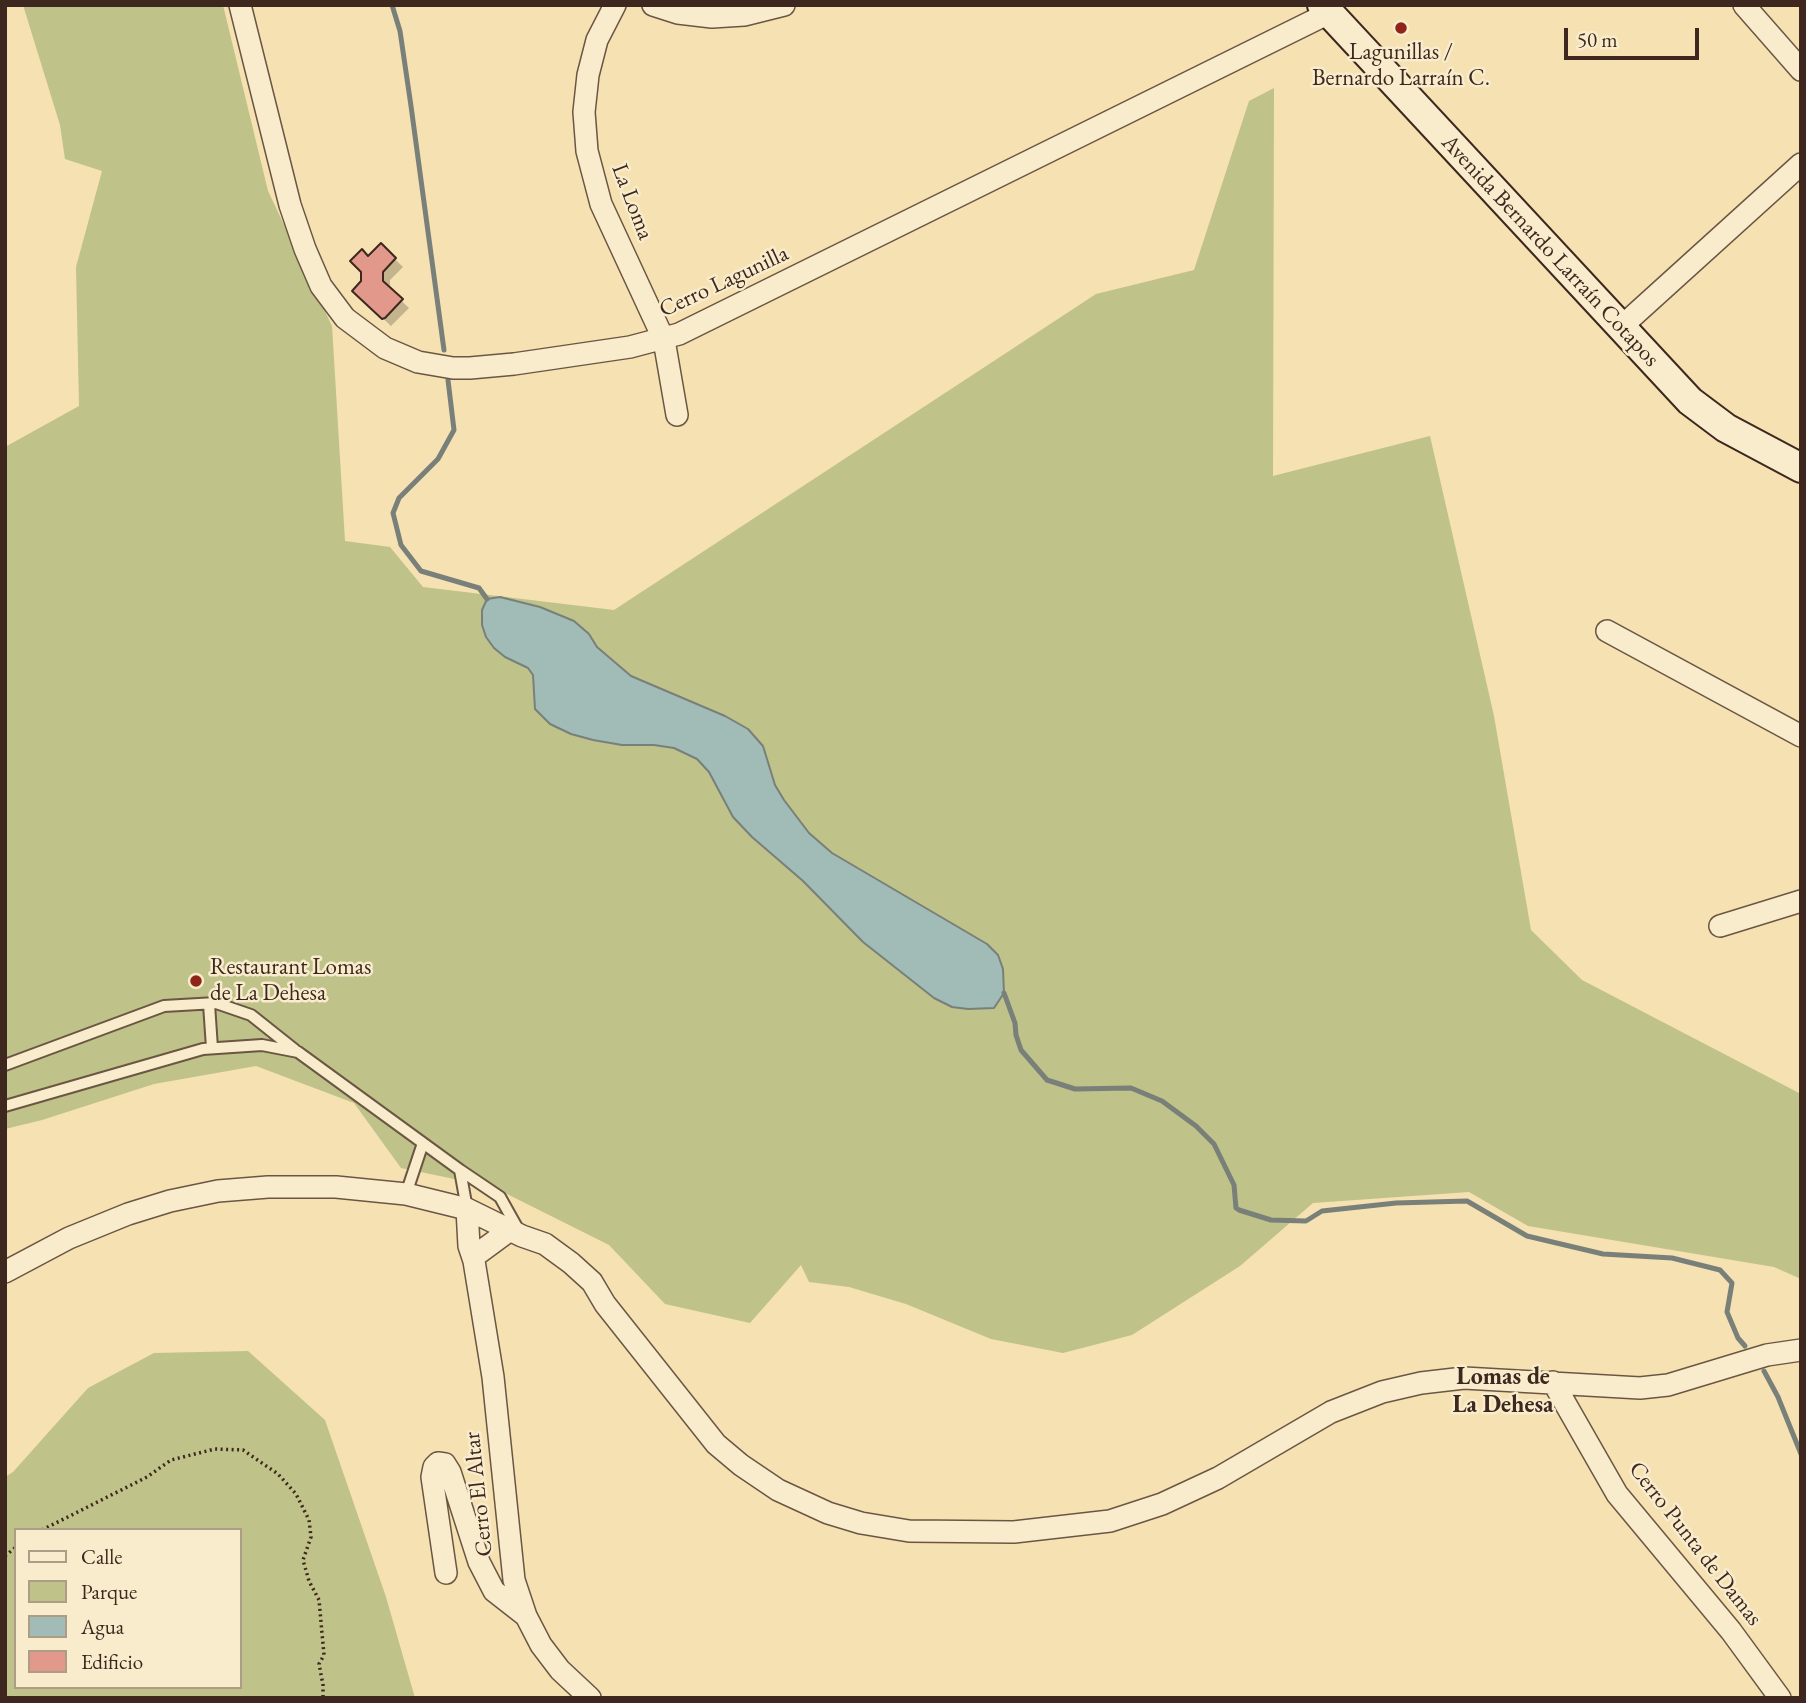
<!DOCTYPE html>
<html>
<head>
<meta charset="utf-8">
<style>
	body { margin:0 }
	#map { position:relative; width:1806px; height:1703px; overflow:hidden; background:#f5e1b2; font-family:"EB Garamond",serif }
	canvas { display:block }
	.frame { position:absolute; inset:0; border:7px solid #3d271e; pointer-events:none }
	.legend { position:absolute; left:14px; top:1528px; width:228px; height:161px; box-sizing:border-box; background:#f8eccd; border:2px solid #ad9d87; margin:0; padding:9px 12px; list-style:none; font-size:21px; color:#3d271e }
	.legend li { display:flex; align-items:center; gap:14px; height:35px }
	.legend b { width:35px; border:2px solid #ad9d87 }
	.scale { position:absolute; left:1564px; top:28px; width:135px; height:32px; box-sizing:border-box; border:4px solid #3d271e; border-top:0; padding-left:9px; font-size:21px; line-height:24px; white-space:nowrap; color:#3d271e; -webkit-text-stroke:5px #f8eccd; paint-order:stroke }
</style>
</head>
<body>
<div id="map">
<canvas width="1806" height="1703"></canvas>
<div class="frame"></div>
<ul class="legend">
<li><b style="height:9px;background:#f8eccd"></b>Calle</li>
<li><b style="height:19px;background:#bfc289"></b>Parque</li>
<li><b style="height:19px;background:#a1bbb7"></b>Agua</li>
<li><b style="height:19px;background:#e2988b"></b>Edificio</li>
</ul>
<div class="scale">50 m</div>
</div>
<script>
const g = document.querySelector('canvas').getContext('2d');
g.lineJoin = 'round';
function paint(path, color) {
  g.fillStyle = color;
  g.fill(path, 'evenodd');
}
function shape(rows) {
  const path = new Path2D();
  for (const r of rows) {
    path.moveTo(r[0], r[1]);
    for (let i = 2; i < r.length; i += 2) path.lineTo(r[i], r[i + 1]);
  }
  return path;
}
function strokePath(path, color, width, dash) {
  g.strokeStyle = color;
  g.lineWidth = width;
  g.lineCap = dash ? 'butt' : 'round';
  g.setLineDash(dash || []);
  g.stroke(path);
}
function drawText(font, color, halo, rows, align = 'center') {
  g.font = font + ' "EB Garamond",serif';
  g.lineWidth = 5;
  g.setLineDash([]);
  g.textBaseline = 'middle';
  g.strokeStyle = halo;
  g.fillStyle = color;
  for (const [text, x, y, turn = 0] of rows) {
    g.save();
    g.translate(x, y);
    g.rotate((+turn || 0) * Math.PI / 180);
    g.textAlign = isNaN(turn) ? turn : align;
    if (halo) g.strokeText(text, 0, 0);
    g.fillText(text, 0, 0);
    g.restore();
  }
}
paint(shape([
	[23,5,223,5,268,191,332,326,345,541,390,547,423,587,614,610,1096,294,1194,270,1249,101,1274,88,1273,476,1430,436,1494,716,1531,930,1582,980,1801,1094,1801,1279,1774,1267,1528,1226,1469,1192,1313,1203,1240,1266,1132,1335,1063,1353,991,1339,906,1304,849,1287,809,1282,801,1265,750,1323,665,1304,609,1245,493,1187,401,1168,354,1103,256,1066,154,1084,42,1120,5,1129,5,447,79,406,76,267,102,171,65,159,60,125],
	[248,1351,325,1420,386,1597,415,1698,5,1698,5,1477,13,1472,88,1388,154,1353],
	[16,1530,240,1530,240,1687,16,1687]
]), '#bfc289');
const water = shape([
	[500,597,540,607,574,621,589,634,597,647,631,676,725,716,748,729,763,746,775,785,784,800,809,833,832,853,987,944,998,955,1003,969,1004,993,994,1008,968,1009,952,1007,934,998,863,942,803,881,752,837,733,817,709,772,697,759,674,748,654,745,622,745,593,740,571,734,550,724,535,709,533,675,528,668,505,657,494,648,486,637,482,625,482,610,487,599,500,597]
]);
paint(water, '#a1bbb7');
strokePath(water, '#79807a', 2);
paint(shape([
	[381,246,403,267,390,280,390,290,409,308,391,326,354,291,363,281,368,258]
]), '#0003');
strokePath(shape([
	[392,5,400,31,411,106,444,350],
	[448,380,454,430,438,459,399,498,393,513,401,545,421,571,479,588,487,599],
	[1004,993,1015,1023,1016,1035,1021,1050,1047,1080,1075,1089,1131,1088,1162,1101,1196,1126,1214,1144,1234,1185,1236,1208,1239,1210,1271,1220,1306,1221,1322,1211,1396,1203,1467,1201,1527,1236,1603,1254,1672,1258,1720,1270,1732,1283,1727,1312,1738,1338,1745,1346],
	[1764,1371,1778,1397,1801,1454]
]), '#79807a', 5);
const building = shape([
	[381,243,396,258,383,272,383,281,403,299,385,318,382,319,352,291,361,281,361,272,350,261,362,249,368,256,381,243]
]);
paint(building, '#e2988b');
strokePath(building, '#3d271e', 2);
const lane = shape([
	[209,1004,212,1048],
	[5,1065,164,1006,216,1003,251,1015,295,1050],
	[5,1106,203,1049,262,1045,298,1052,460,1170,467,1209],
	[460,1170,500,1197,519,1231],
	[406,1194,423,1143]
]);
const street = shape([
	[240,5,290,205,305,249,321,286,345,318,385,348,418,362,453,368,470,368,514,364,630,347,679,334,1329,13],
	[615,5,597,40,588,75,584,112,587,151,601,204,664,340,677,415],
	[653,5,678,13,712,17,744,15,784,5],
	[1744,5,1801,70],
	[1621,327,1801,164],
	[1607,631,1801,736],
	[1720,926,1801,901],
	[467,1209,469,1246,474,1261,493,1377,514,1580,526,1616,541,1645,560,1670,590,1698],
	[474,1261,476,1255,510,1230],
	[5,1272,69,1238,128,1214,170,1201,218,1191,268,1187,336,1187,406,1194,467,1209,522,1236,545,1244,571,1263,592,1282,605,1304,716,1444,741,1465,778,1490,828,1513,861,1523,909,1531,1014,1532,1110,1521,1162,1504,1218,1478,1331,1412,1382,1392,1421,1383,1464,1378,1640,1388,1668,1385,1767,1355,1801,1350],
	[1553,1382,1617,1494,1731,1631,1780,1698],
	[446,1573,432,1477,434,1467,438,1463,445,1464,450,1472,479,1562,494,1591,526,1616]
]);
const secondary = shape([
	[1322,5,1690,401,1726,428,1801,468]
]);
strokePath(lane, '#6b5643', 14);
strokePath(street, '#6b5643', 24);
strokePath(secondary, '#3d271e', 32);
strokePath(shape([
	[42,1530,147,1477,171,1460,215,1449,243,1450,278,1474,296,1494,309,1520,311,1537,303,1560,309,1581,319,1600,324,1655,319,1664,323,1685,323,1698],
	[5,1556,16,1547]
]), '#3d271e', 3.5, [2, 3.5]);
strokePath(lane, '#f8eccd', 10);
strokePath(street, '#f8eccd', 21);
strokePath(secondary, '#f8eccd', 28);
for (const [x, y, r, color] of [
	[1401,28,7,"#8f2418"],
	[196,981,7,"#8f2418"]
]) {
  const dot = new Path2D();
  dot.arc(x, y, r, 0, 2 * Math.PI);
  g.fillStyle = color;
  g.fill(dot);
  strokePath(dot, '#f8eccd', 2.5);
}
drawText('23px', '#3d271e', '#f8eccd', [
	["Lagunillas /",1401,53],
	["Bernardo Larraín C.",1401,79],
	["Restaurant Lomas",210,968,"left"],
	["de La Dehesa",210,994,"left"]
]);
drawText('23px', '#3d271e', '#f8eccd', [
	["La Loma",632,202,69],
	["Avenida Bernardo Larraín Cotapos",1550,251,47],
	["Cerro Lagunilla",724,282,-25],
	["Cerro El Altar",479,1494,-96],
	["Cerro Punta de Damas",1695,1544,52]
]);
drawText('bold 24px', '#3d271e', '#f8eccd', [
	["Lomas de",1503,1377],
	["La Dehesa",1503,1405]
]);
</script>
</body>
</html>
